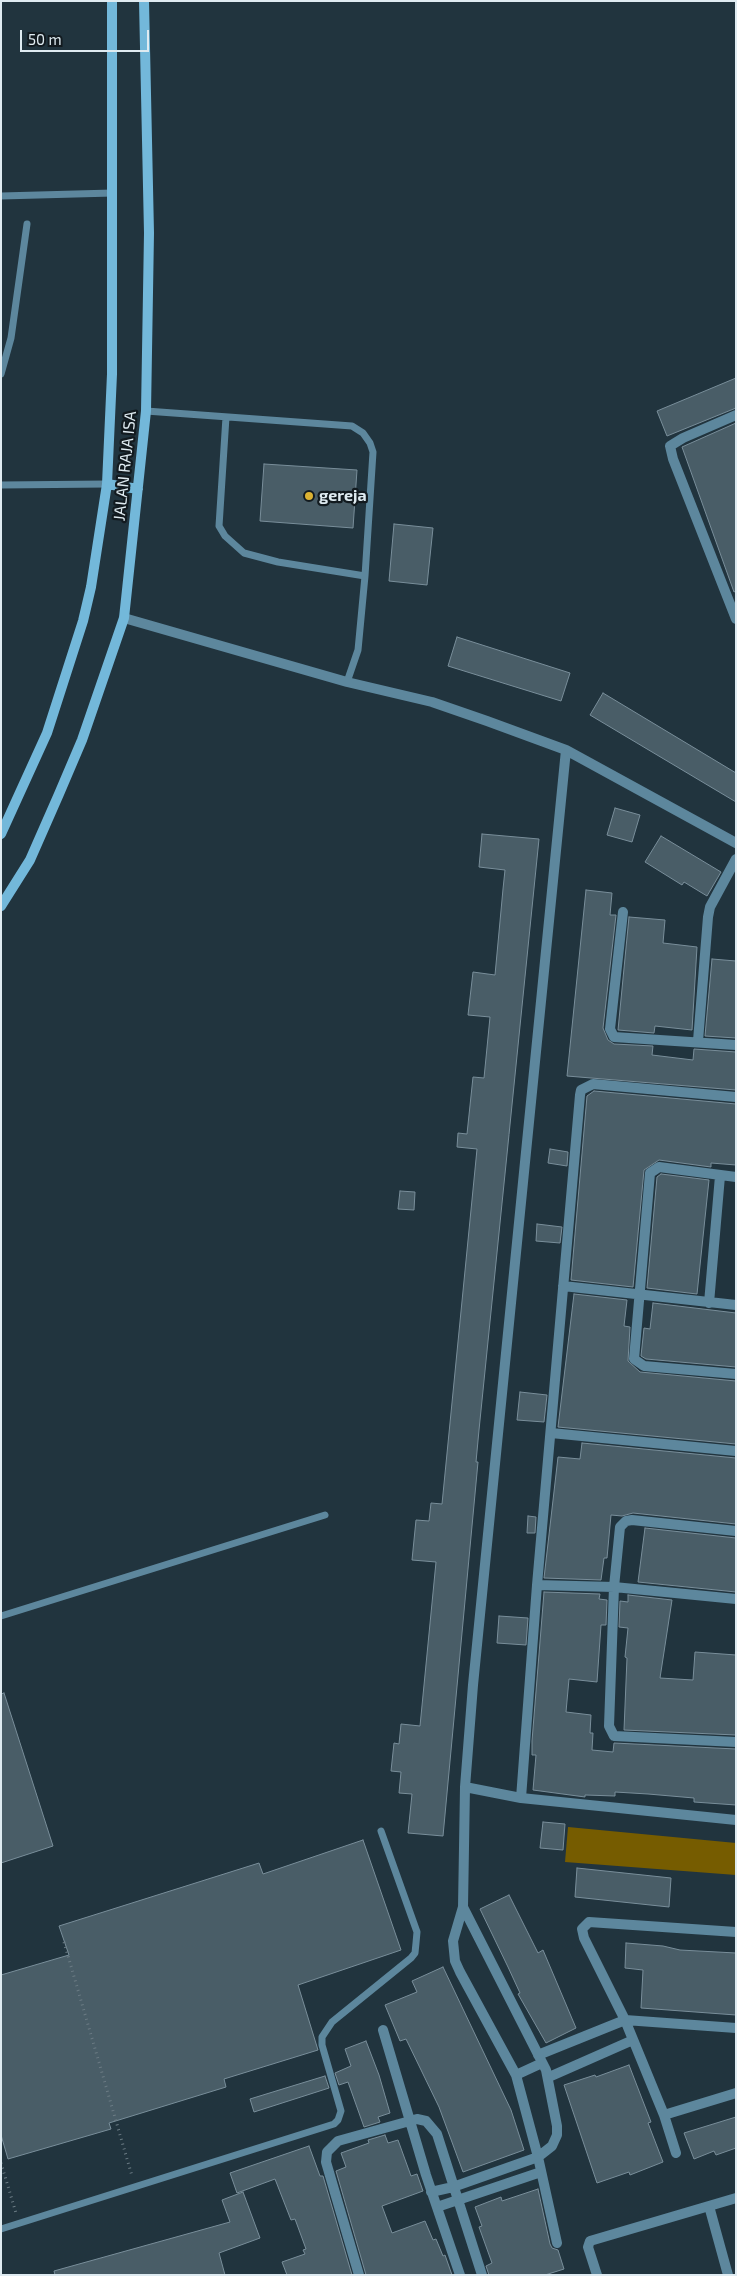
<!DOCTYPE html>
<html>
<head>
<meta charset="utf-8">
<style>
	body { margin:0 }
	#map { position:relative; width:737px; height:2276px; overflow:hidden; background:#21343e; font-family:"Exo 2",sans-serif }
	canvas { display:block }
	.frame { position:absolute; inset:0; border:2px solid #dfebf1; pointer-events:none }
	.scale { position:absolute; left:20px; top:30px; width:129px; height:22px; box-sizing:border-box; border:2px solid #dfebf1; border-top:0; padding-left:6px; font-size:15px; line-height:18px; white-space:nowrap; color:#dfebf1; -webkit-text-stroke:4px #121a1f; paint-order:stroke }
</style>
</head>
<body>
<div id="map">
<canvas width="737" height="2276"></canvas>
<div class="frame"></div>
<div class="scale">50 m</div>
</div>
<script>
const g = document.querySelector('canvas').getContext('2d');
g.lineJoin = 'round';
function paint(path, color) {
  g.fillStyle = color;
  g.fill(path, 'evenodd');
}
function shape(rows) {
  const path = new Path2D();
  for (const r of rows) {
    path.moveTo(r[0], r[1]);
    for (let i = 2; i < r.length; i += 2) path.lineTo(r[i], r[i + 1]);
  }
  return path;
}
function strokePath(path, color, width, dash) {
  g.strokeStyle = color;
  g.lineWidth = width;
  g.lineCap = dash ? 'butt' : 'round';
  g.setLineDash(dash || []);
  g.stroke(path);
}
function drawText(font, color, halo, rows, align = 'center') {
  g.font = font + ' "Exo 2",sans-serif';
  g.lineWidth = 4.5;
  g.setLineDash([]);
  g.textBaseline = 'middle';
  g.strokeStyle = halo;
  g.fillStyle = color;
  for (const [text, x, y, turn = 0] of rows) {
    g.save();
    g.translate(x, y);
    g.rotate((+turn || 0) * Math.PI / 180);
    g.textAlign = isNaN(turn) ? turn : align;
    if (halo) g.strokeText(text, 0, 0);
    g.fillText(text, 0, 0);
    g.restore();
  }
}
paint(shape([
	[568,1827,736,1843,736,1875,565,1862]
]), '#765c00');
const building = shape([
	[736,378,736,408,667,436,657,411,736,378],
	[736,423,736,591,734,592,682,447,736,423],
	[264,464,357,470,353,528,260,521,264,464],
	[394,524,433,528,427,585,389,581,394,524],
	[457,637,570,673,561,701,448,666,457,637],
	[603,693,736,773,736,802,590,715,603,693],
	[615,808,640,815,632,842,607,835,615,808],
	[482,834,539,839,479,1430,476,1462,478,1462,443,1836,408,1833,412,1794,399,1793,401,1772,391,1771,394,1743,399,1744,401,1724,420,1726,436,1562,412,1560,416,1520,429,1521,431,1503,442,1504,477,1149,457,1147,458,1133,467,1134,473,1077,484,1078,490,1017,468,1015,473,972,495,975,503,889,505,870,479,867,482,834],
	[661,836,721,872,707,896,684,882,682,885,645,862,661,836],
	[586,890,612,893,610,915,616,915,603,1028,608,1040,614,1044,653,1046,652,1055,693,1060,694,1049,736,1052,736,1090,567,1076,586,890],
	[629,917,665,920,663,943,697,947,692,1030,655,1026,654,1033,618,1030,629,917],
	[712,959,736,961,736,1038,705,1036,712,959],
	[594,1091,736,1104,736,1165,711,1163,711,1167,659,1160,644,1170,633,1287,571,1280,587,1096,594,1091],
	[550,1149,568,1152,567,1166,548,1163,550,1149],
	[661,1174,709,1180,697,1294,647,1288,657,1177,661,1174],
	[400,1191,415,1192,414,1210,398,1209,400,1191],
	[537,1224,562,1227,560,1243,536,1241,537,1224],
	[574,1294,627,1300,624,1326,630,1327,628,1361,640,1372,736,1381,736,1444,558,1427,574,1294],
	[653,1303,736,1313,736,1367,646,1359,641,1356,644,1328,650,1329,653,1303],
	[520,1392,547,1395,544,1422,517,1420,520,1392],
	[582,1443,736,1458,736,1524,633,1513,622,1516,611,1515,607,1558,604,1558,601,1580,544,1578,558,1457,580,1459,582,1443],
	[528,1516,536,1517,535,1533,527,1533,528,1516],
	[645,1528,736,1538,736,1592,638,1582,645,1528],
	[544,1592,600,1594,599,1599,607,1600,606,1625,601,1625,597,1682,569,1679,566,1712,591,1715,590,1733,593,1733,592,1750,613,1752,614,1743,736,1749,736,1805,694,1802,694,1798,648,1794,615,1792,615,1796,585,1795,585,1797,533,1790,536,1755,532,1755,532,1741,544,1592],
	[628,1595,672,1600,660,1678,693,1680,695,1652,736,1655,736,1735,624,1730,627,1658,625,1657,628,1628,619,1627,620,1601,628,1602,628,1595],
	[499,1616,528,1618,526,1645,497,1643,499,1616],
	[4,1693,53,1846,1,1863,1,1694,4,1693],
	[543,1822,565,1824,563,1850,540,1848,543,1822],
	[363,1840,401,1950,298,1985,318,2050,224,2079,226,2087,109,2123,111,2129,8,2159,1,2135,1,1975,69,1955,59,1926,259,1863,263,1874,363,1840],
	[577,1868,671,1878,669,1907,575,1897,577,1868],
	[509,1895,538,1953,543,1950,576,2028,546,2043,518,1994,520,1993,508,1967,480,1909,509,1895],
	[626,1943,663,1946,680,1950,736,1953,736,2015,641,2008,643,1970,625,1968,626,1943],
	[443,1967,511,2110,524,2150,463,2172,439,2107,406,2039,400,2041,385,2005,417,1992,412,1981,443,1967],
	[366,2041,379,2075,390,2113,378,2117,380,2122,364,2127,348,2082,339,2085,335,2073,351,2066,345,2049,366,2041],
	[629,2065,651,2122,648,2123,663,2162,630,2175,629,2172,597,2183,564,2085,595,2075,596,2077,629,2065],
	[325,2076,329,2088,254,2112,250,2099,325,2076],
	[736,2117,736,2148,716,2155,714,2151,694,2159,684,2133,736,2117],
	[385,2135,388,2143,398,2140,411,2176,417,2174,423,2191,382,2206,392,2233,425,2221,433,2240,436,2239,443,2256,445,2255,452,2275,366,2275,336,2171,346,2167,341,2153,369,2143,368,2140,385,2135],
	[309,2146,320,2176,323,2176,352,2275,287,2275,282,2262,305,2254,303,2250,306,2249,295,2219,291,2220,275,2179,237,2193,230,2173,309,2146],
	[538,2189,550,2244,552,2248,558,2250,564,2269,545,2275,489,2275,486,2266,492,2263,479,2227,482,2226,475,2207,501,2197,502,2201,538,2189],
	[243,2192,260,2238,219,2253,225,2275,55,2275,54,2271,230,2222,222,2200,243,2192]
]);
paint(building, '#495d67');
strokePath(building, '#798e9a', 1);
strokePath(shape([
	[64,1942,132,2176],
	[1,2163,16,2213]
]), '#6b7b84', 3, [1, 4]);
strokePath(shape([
	[1,196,113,193],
	[1,374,11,338,27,224],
	[146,411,352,426,363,433,370,443,373,452,365,576],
	[226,417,219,526,225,536,244,553,278,562,365,576,358,650,347,682],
	[1,485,107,484],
	[1,1616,325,1515],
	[1,2229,334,2124,338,2120,341,2111,322,2045,322,2037,332,2022,411,1958,415,1953,416,1943,417,1932,381,1831]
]), '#5d879d', 7);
strokePath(shape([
	[736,415,683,438,670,446,673,459,736,619],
	[124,618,347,682,432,702,487,721,566,750,736,843],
	[623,912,610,1029,614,1037,736,1045],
	[698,1041,708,917,710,907,736,859],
	[736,1177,659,1167,650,1173,634,1359,644,1366,736,1374],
	[563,1286,736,1305],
	[709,1303,720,1176],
	[551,1433,736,1451],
	[736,1531,632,1520,626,1521,620,1527,614,1587,609,1726,614,1736,736,1742],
	[537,1585,614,1587,736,1599],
	[465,1787,521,1798,736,1820],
	[521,1798,537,1585,580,1095,581,1090,593,1084,736,1097],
	[383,2030,426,2175,460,2275],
	[538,2055,625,2020,736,2028],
	[516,2075,542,2063],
	[549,2077,633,2040],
	[664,2115,736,2093],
	[676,2153,664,2115,625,2020,584,1938,582,1929,589,1922,736,1932],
	[431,2192,453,2187,538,2157,552,2146,557,2135,557,2126,546,2070,463,1907],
	[709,2206,728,2275],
	[437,2207,541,2172],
	[557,2243,538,2157,516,2075,460,1972,455,1961,453,1941,463,1907,465,1787,473,1685,566,750],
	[359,2275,326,2162,327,2152,338,2141,417,2119,426,2121,437,2134,482,2275],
	[597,2275,588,2247,590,2241,736,2198]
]), '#5d879d', 10);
strokePath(shape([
	[107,484,138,489],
	[1,834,47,733,83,621,91,587,107,484,112,374,112,1],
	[1,906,30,860,59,794,82,740,124,618,146,411,149,233,144,1]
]), '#73b8da', 10);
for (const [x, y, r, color] of [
	[309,496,5,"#dbb233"]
]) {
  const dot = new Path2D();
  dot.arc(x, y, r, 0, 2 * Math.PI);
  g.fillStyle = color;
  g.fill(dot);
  strokePath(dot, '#121a1f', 2);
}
drawText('16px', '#dfebf1', '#121a1f', [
	["JALAN RAJA ISA",125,466,-84]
]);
drawText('bold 16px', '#dfebf1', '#121a1f', [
	["gereja",319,496]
], 'left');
</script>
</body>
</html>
